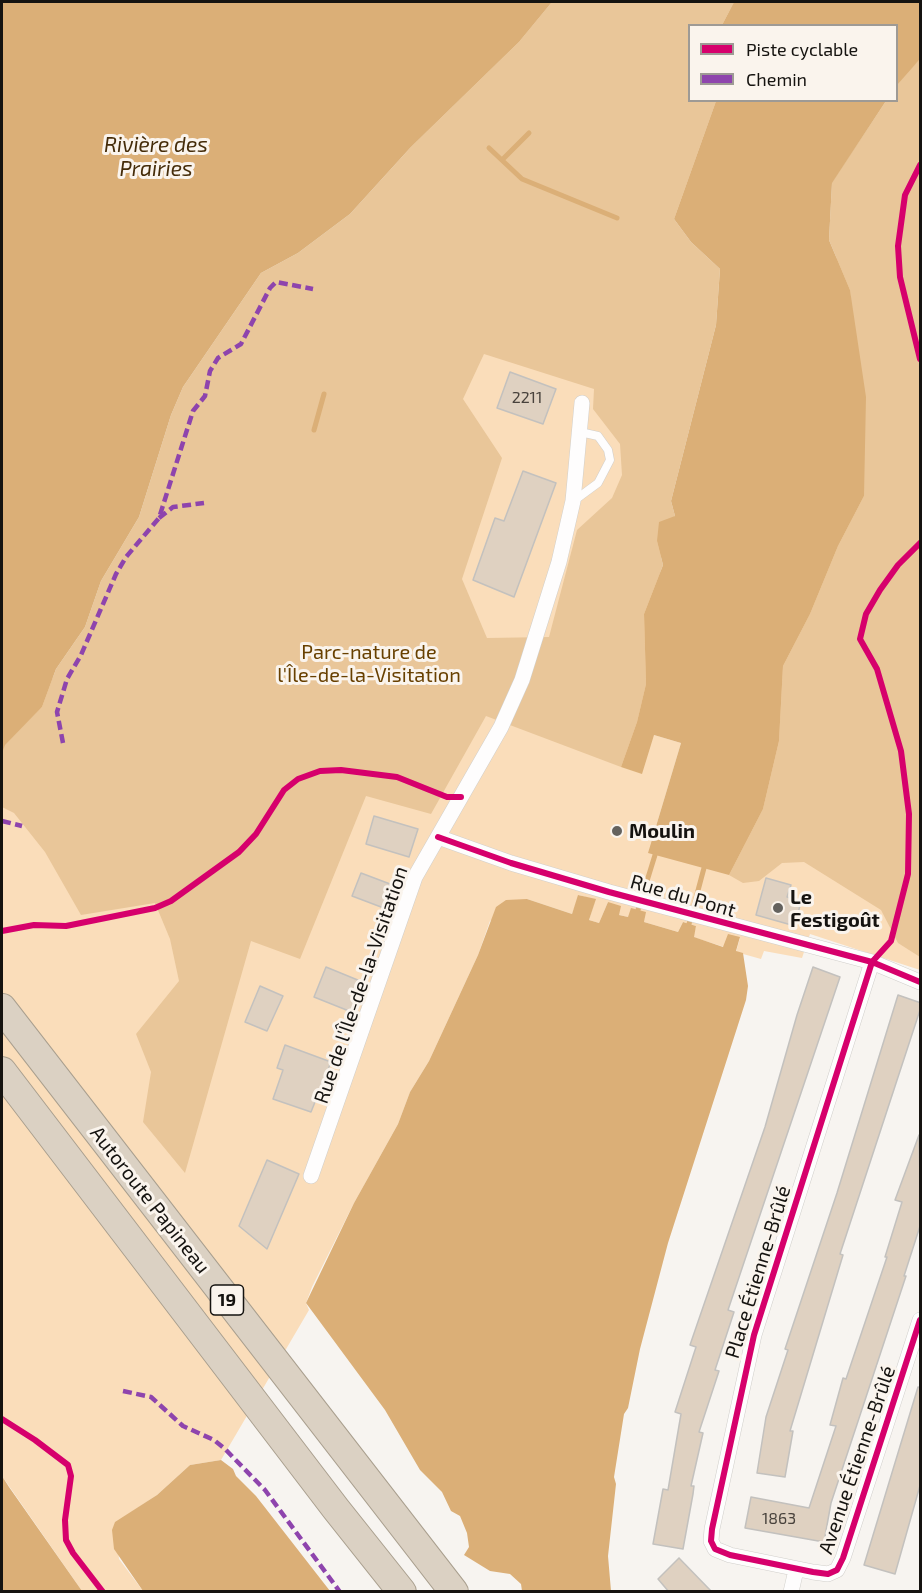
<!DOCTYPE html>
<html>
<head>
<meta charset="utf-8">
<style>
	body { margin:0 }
	#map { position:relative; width:922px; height:1593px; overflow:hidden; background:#f7f4f0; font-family:"Exo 2",sans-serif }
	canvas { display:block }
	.frame { position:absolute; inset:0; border:3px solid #151310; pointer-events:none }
	.legend { position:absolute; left:688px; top:24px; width:210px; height:78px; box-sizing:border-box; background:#faf4ed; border:2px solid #9e9a95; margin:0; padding:8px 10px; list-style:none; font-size:18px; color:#151310 }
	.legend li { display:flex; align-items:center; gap:12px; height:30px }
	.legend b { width:30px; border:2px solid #9e9a95 }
</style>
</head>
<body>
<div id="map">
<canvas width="922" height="1593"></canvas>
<div class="frame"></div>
<ul class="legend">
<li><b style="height:8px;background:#d6006c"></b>Piste cyclable</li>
<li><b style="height:8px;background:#8e44ad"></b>Chemin</li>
</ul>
</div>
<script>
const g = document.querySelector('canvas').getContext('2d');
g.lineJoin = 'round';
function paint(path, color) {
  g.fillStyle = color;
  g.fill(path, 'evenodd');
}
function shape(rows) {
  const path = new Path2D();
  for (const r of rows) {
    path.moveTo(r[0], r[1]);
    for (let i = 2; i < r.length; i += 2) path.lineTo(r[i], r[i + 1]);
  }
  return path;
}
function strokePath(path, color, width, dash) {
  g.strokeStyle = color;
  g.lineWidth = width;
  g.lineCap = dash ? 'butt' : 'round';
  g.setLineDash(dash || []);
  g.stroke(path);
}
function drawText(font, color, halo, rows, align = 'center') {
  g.font = font + ' "Exo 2",sans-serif';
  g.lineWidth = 6;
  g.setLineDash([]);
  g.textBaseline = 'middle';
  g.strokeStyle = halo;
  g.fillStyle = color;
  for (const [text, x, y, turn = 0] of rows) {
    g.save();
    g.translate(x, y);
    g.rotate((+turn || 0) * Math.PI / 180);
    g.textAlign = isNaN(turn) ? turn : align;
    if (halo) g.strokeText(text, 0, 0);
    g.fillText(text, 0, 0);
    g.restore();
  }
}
paint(shape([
	[552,2,734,2,722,25,690,26,690,100,716,101,674,219,654,735,681,743,648,853,886,101,896,100,897,85,920,59,920,970,810,934,802,958,764,951,761,959,736,952,740,938,724,947,693,937,696,926,683,922,678,932,644,922,645,912,628,917,619,915,608,902,599,923,589,920,595,900,579,895,572,914,527,899,490,921,478,955,429,1061,410,1092,398,1124,354,1203,312,1287,306,1303,309,1310,221,1460,190,1465,157,1495,115,1523,119,1559,143,1591,82,1591,2,1476,2,753,411,147,519,42]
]), '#faddba');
paint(shape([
	[552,2,734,2,722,25,690,26,690,100,716,101,674,219,691,242,720,269,716,325,671,501,675,516,657,541,663,565,644,614,646,684,637,722,621,767,486,716,431,814,366,796,300,959,251,941,185,1173,143,1122,151,1072,136,1034,179,981,170,939,155,903,81,915,45,852,14,813,2,807,2,753,4,745,42,707,56,669,85,627,101,581,139,517,171,415,183,387,261,273,298,253,350,214,411,147,519,42],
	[484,354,594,389,593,409,620,444,622,475,612,498,577,530,549,637,487,638,462,579,502,458,463,399],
	[920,59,920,957,898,943,881,910,804,862,782,863,759,881,743,883,729,875,763,809,779,741,783,666,810,614,838,546,864,496,850,290,829,240,832,182,886,101,896,100,897,85,901,78]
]), '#e9c699');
paint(shape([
	[2,2,552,2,519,42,411,147,350,214,298,253,261,273,183,387,171,415,139,517,101,581,85,627,56,669,42,707,5,745,2,753],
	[734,2,920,2,920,59,897,85,896,26,722,25],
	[716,101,886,101,832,183,829,240,850,290,866,397,864,496,838,546,810,614,783,666,779,741,763,809,729,875,648,853,681,743,654,735,642,774,621,767,637,722,646,684,644,614,663,565,657,541,659,522,675,516,671,501,716,325,720,269,691,242,674,219],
	[578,895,596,899,589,920,599,923,608,902,621,906,619,915,628,917,631,908,646,912,644,922,678,932,683,922,696,926,694,937,723,947,728,934,740,937,736,951,743,953,748,986,746,1000,668,1243,640,1349,628,1408,624,1414,614,1477,616,1484,608,1556,611,1591,522,1591,521,1584,510,1574,490,1571,464,1555,469,1547,467,1533,460,1516,451,1511,442,1492,420,1470,385,1410,306,1303,354,1203,398,1124,410,1092,429,1061,478,955,496,907,506,900,527,899,572,914],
	[221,1460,233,1469,236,1476,256,1496,330,1591,143,1591,114,1549,112,1530,115,1522,157,1495,190,1465],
	[2,1476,9,1487,82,1591,2,1591]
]), '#dbaf77');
strokePath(shape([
	[489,148,522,179,617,218],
	[502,160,529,133],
	[314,430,324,394],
	[638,910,655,855],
	[689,924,704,868]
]), '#dbaf77', 5);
const building = shape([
	[510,372,556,389,543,424,497,408,510,372],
	[523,471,556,483,514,597,473,580,495,518,504,521,523,471],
	[374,816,418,829,409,857,366,844,374,816],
	[361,873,398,887,389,910,352,896,361,873],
	[766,878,791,885,787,897,801,901,795,926,756,915,766,878],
	[326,967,365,983,354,1013,314,997,326,967],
	[813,967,840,977,728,1310,734,1312,715,1370,719,1371,699,1432,703,1433,691,1486,694,1486,693,1494,683,1549,653,1544,663,1489,668,1490,681,1414,675,1412,696,1347,690,1345,765,1127,797,1015,813,967],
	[260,986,283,996,267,1031,245,1022,260,986],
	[898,995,921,1003,921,1007,840,1254,843,1255,790,1431,793,1431,785,1477,757,1473,766,1417,788,1350,785,1349,837,1193,898,995],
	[285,1045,331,1062,311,1112,273,1099,283,1070,277,1068,285,1045],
	[919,1135,921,1223,904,1276,906,1276,831,1503,824,1542,745,1528,751,1497,809,1508,836,1426,830,1425,843,1378,846,1379,887,1257,885,1257,902,1202,895,1200,919,1135],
	[267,1160,299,1174,267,1249,239,1226,267,1160],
	[918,1387,921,1388,921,1482,895,1574,864,1565,918,1387],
	[679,1558,712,1592,669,1592,658,1579,679,1558]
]);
paint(building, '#dfd1c1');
strokePath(building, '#c3c1be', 1.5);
const lane = shape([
	[575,500,598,483,610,460,608,450,598,436,580,432]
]);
const street = shape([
	[438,837,511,863,609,892,872,962,920,982],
	[872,962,754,1335,712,1529,711,1541,715,1549,730,1555,813,1572,828,1574,837,1570,843,1558,920,1320],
	[311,1176,415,877,501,727,522,680,559,562,573,501,582,403],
	[791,1592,796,1570]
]);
const highway = shape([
	[2,1008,454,1592],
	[2,1071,336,1509,402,1592]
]);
strokePath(lane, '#d1cfcb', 9);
strokePath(street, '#d1cfcb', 16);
strokePath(highway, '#a99f8e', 30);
strokePath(lane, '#fefdfd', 8);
strokePath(street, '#fefdfd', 15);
strokePath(highway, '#dbd1c3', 28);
strokePath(shape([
	[159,518,173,507,204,503],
	[63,743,57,712,67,679,81,655,116,574,126,557,159,518,193,411,205,396,210,371,218,358,241,344,270,288,276,282,313,289],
	[2,821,22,826],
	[123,1391,151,1397,183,1426,214,1440,225,1449,265,1490,340,1592]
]), '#8e44ad', 4.5, [9, 4.5]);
strokePath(shape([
	[920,165,905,195,898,246,900,277,920,359],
	[920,543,898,565,880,590,866,614,860,639,877,669,901,751,909,814,908,874,891,941,872,962,754,1335,712,1529,711,1541,715,1549,730,1555,813,1572,828,1574,837,1570,843,1558,920,1320],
	[438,837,511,863,609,892,872,962,920,982],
	[2,931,34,925,66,926,155,908,171,901,239,852,256,834,284,790,298,779,320,771,341,770,397,777,447,797,461,797],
	[2,1419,35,1440,68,1465,71,1476,65,1520,66,1540,73,1553,103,1592]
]), '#d6006c', 6);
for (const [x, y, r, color] of [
	[617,831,6,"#64625e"],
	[778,908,6,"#64625e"]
]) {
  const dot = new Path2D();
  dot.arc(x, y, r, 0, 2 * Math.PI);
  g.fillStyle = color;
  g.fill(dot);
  strokePath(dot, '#faf4ed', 2);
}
drawText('16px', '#48423c', null, [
	["2211",527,398],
	["1863",779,1519]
]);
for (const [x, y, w] of [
	[227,1300,33]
]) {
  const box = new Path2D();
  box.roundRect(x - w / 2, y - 15, w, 30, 4.5);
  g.fillStyle = '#faf4ed';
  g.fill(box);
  strokePath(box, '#151310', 1.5);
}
drawText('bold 18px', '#151310', null, [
	["19",227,1300]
]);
drawText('20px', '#684000', '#faf4ed', [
	["Parc-nature de",369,652],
	["l'Île-de-la-Visitation",369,675]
]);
drawText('bold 20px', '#151310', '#faf4ed', [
	["Moulin",629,831],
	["Le",790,897],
	["Festigoût",790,920]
], 'left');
drawText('20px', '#151310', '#faf4ed', [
	["Rue du Pont",683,896,16],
	["Rue de l'Île-de-la-Visitation",361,985,-71],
	["Autoroute Papineau",150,1200,52],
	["Place Étienne-Brûlé",758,1272,-73],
	["Avenue Étienne-Brûlé",857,1460,-71]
]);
drawText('italic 21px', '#452c09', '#faf4ed', [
	["Rivière des",156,145],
	["Prairies",156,169]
]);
</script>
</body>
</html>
